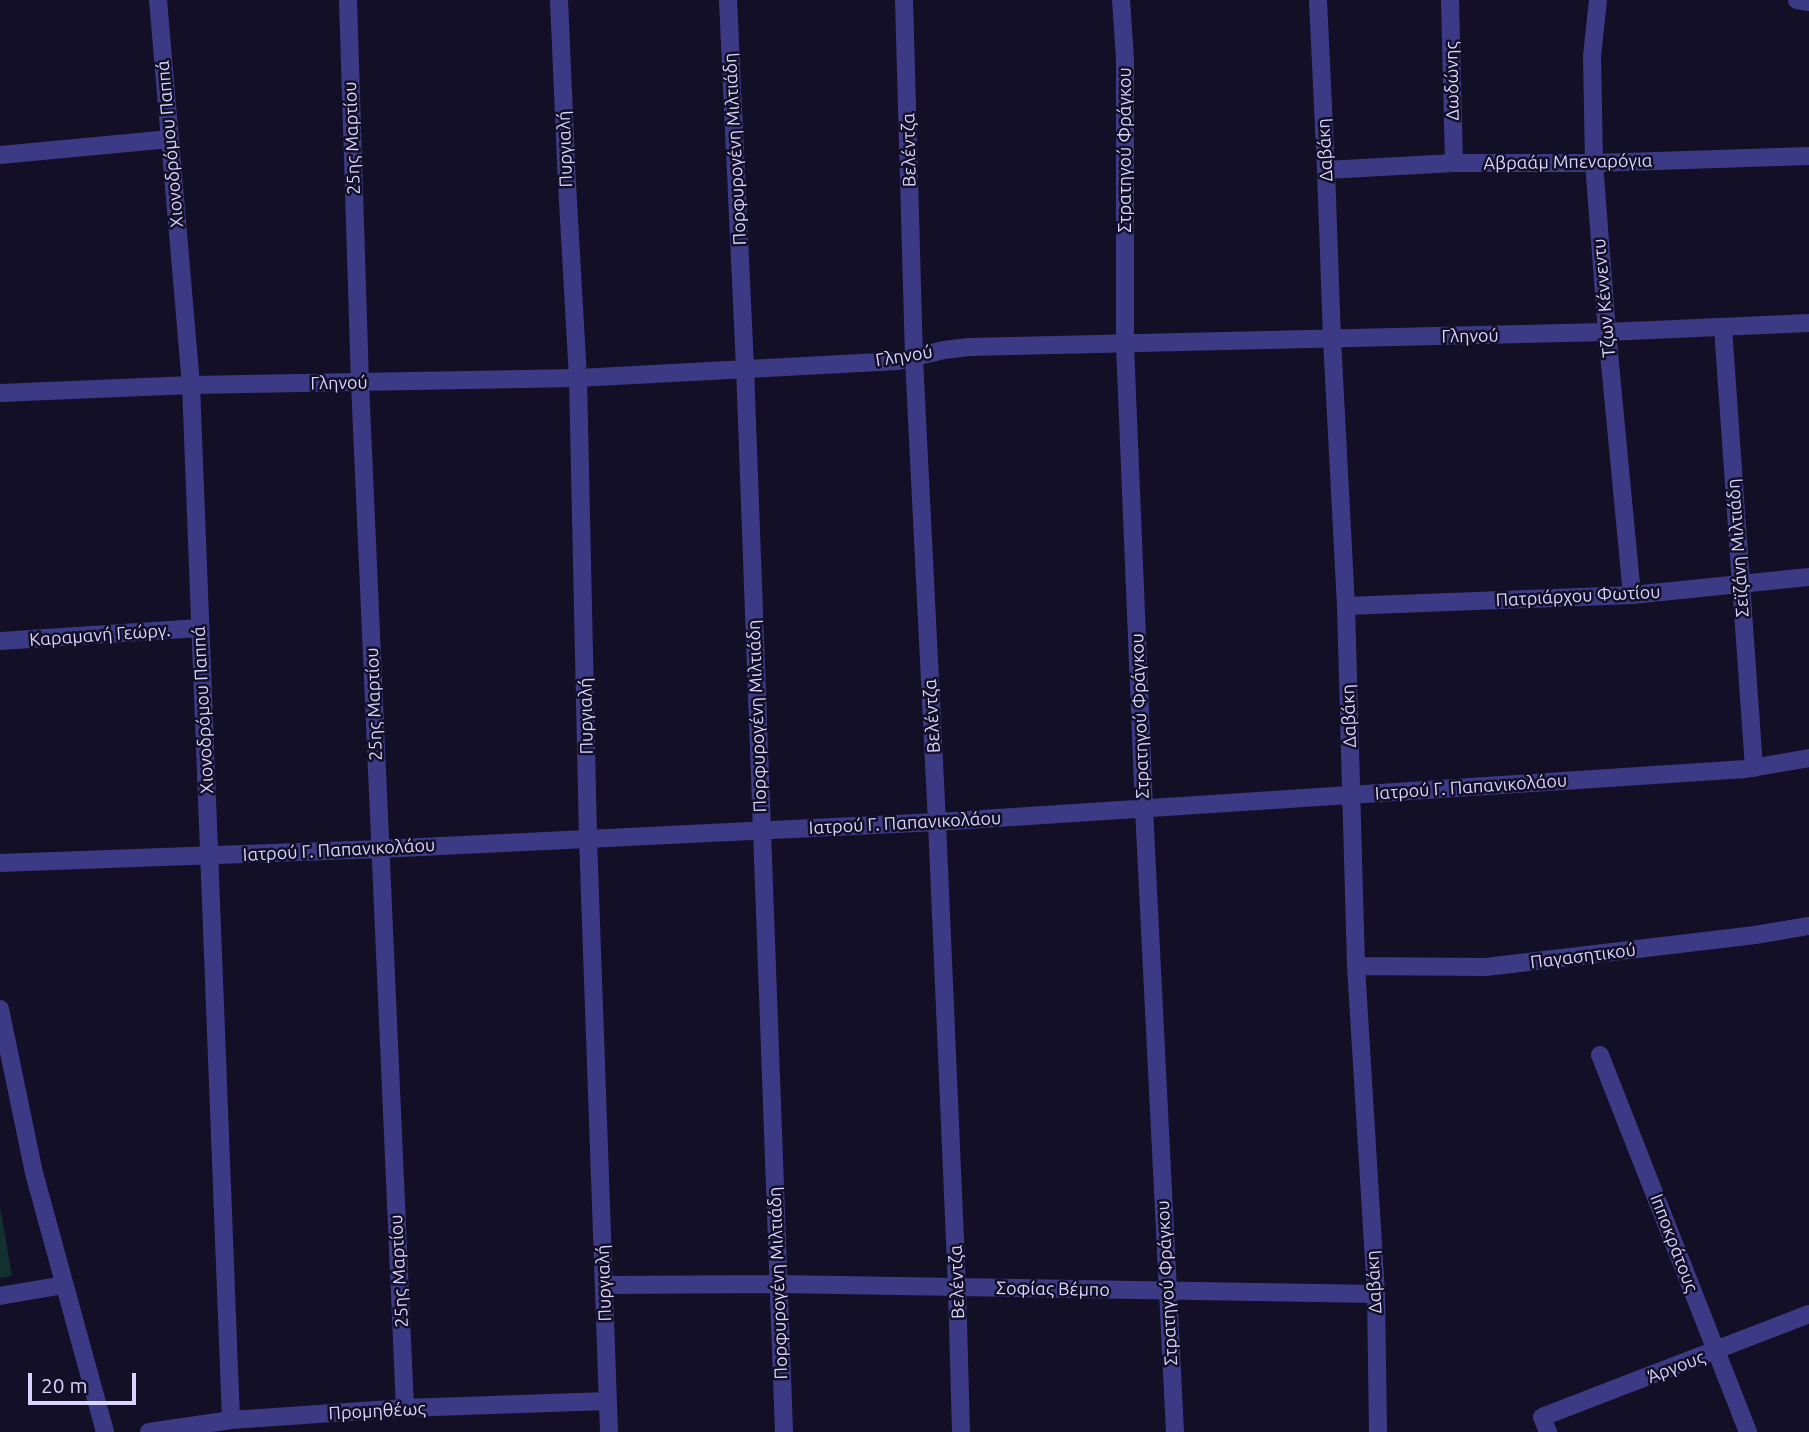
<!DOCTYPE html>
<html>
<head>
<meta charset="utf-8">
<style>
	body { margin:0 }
	#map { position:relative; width:1809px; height:1432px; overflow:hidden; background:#130f26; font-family:Ubuntu,sans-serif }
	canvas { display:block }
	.scale { position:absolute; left:28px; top:1373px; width:108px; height:32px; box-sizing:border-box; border:4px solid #d9d4ff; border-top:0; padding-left:9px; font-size:21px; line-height:24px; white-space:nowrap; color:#d9d4ff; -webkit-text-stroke:5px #130f26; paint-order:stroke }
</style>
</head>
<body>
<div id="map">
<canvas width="1809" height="1432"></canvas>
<div class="scale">20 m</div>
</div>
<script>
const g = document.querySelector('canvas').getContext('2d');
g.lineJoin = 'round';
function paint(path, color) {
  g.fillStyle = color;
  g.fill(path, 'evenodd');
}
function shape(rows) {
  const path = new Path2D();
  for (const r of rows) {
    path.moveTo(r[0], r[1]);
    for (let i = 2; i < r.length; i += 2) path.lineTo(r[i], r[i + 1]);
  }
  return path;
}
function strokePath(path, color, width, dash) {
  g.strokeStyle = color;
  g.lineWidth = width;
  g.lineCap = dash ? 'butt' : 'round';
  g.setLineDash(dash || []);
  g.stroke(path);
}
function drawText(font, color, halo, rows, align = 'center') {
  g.font = font + ' Ubuntu,sans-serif';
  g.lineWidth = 5;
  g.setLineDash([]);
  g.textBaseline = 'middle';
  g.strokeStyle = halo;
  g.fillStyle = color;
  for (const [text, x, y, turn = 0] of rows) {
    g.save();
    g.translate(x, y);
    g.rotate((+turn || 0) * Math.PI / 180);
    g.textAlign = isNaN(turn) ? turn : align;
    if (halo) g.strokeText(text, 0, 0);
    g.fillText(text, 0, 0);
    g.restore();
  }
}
paint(shape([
	[0,1207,12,1276,0,1278]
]), '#12302f');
strokePath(shape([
	[158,0,191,385,231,1420],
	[348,0,360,383,405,1408],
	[559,0,567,184,578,378,588,838,609,1432],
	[728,0,745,367,784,1432],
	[904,0,914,358,937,822,957,1287,961,1432],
	[1121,0,1125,59,1125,345,1144,809,1175,1432],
	[1318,0,1326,170,1332,339,1346,606,1356,966,1376,1294,1378,1432],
	[1450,0,1454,163],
	[1598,0,1592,56,1594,163,1607,332,1632,595],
	[1797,0,1809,2],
	[0,155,170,139],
	[1326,170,1454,163,1594,163,1809,156],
	[1723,328,1754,768],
	[1346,606,1632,595,1809,577],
	[0,641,199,628],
	[0,863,380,849,937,822,1746,769,1809,758],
	[1356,966,1486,967,1755,935,1809,926],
	[1600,1055,1748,1432],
	[604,1285,778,1284,1376,1294],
	[0,1296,64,1285],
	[149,1432,231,1420,405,1408,607,1401],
	[1548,1432,1542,1417,1809,1314]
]), '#3d3a85', 18);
strokePath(shape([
	[0,393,191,385,578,378,898,361,944,350,969,347,1607,332,1809,323],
	[0,1009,34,1173,105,1432]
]), '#3d3a85', 18);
drawText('18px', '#d9d4ff', '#130f26', [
	["Δωδώνης",1452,81,-91],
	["25ης Μαρτίου",352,138,-92],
	["Χιονοδρόμου Παππά",170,144,-95],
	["Πυργιαλή",565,149,-92],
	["Πορφυρογένη Μιλτιάδη",735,149,-93],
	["Βελέντζα",909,150,-91],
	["Στρατηγού Φράγκου",1125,150,-90],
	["Δαβάκη",1325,150,-93],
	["Αβραάμ Μπεναρόγια",1568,162,-1],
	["Τζων Κέννεντυ",1604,298,-95],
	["Γληνού",1470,336,-1],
	["Γληνού",904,356,-9],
	["Γληνού",339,383,-1],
	["Σεϊζάνη Μιλτιάδη",1738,548,-94],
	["Πατριάρχου Φωτίου",1578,596,-3],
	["Καραμανή Γεώργ.",100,635,-4],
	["25ης Μαρτίου",374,704,-92],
	["Χιονοδρόμου Παππά",203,710,-93],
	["Πυργιαλή",586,716,-91],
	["Πορφυρογένη Μιλτιάδη",757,716,-92],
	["Βελέντζα",932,716,-93],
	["Στρατηγού Φράγκου",1140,716,-92],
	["Δαβάκη",1349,716,-92],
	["Ιατρού Γ. Παπανικολάου",1471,787,-4],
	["Ιατρού Γ. Παπανικολάου",905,823,-3],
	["Ιατρού Γ. Παπανικολάου",339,850,-3],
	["Παγασητικού",1583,956,-7],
	["Ιπποκράτους",1674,1243,69],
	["25ης Μαρτίου",399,1271,-93],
	["Βελέντζα",957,1282,-92],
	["Δαβάκη",1374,1282,-93],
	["Πυργιαλή",604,1283,-92],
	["Πορφυρογένη Μιλτιάδη",778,1283,-92],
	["Στρατηγού Φράγκου",1167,1283,-93],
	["Σοφίας Βέμπο",1053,1289,1],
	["Άργους",1676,1367,-21],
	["Προμηθέως",377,1411,-3]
]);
</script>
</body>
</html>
